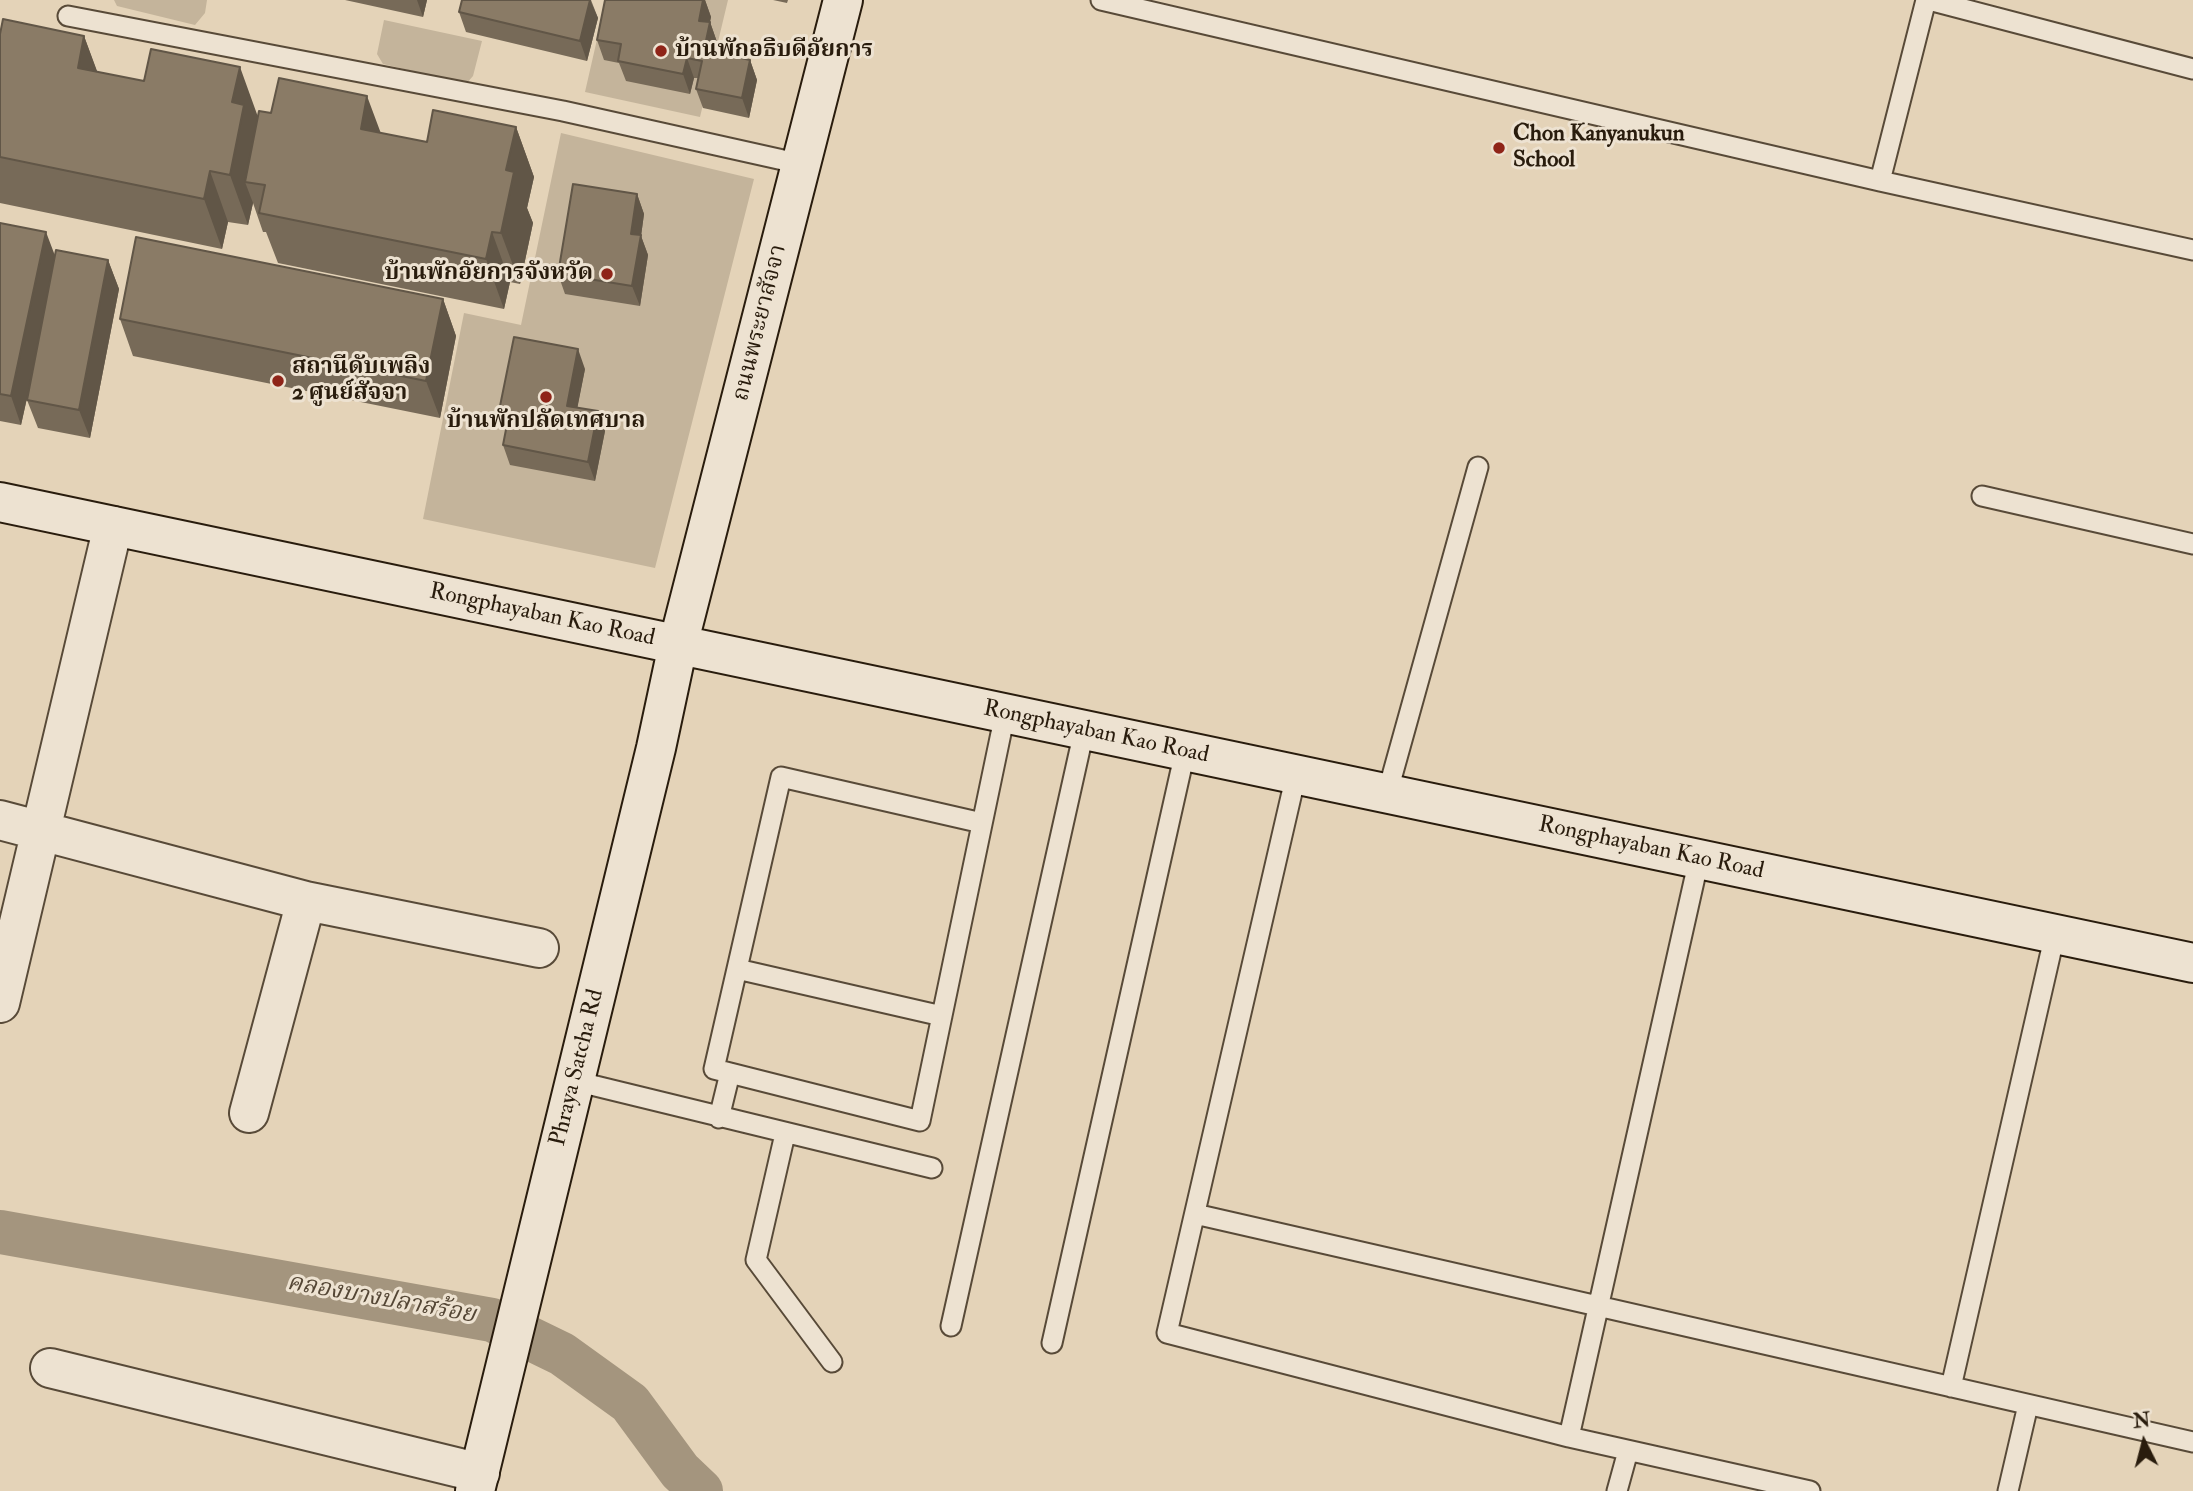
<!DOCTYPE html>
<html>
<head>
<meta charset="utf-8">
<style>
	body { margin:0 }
	#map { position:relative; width:2193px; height:1491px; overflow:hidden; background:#e4d3b8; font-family:"IM FELL Double Pica",serif }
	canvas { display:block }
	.north { position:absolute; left:2109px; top:1407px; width:70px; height:70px; -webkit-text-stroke:5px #ede2d1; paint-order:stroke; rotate:354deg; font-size:19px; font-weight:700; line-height:28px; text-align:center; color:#291c0d }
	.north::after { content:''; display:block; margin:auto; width:24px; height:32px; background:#291c0d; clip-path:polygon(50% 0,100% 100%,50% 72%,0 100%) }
</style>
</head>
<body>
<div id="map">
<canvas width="2193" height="1491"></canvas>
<div class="north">N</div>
</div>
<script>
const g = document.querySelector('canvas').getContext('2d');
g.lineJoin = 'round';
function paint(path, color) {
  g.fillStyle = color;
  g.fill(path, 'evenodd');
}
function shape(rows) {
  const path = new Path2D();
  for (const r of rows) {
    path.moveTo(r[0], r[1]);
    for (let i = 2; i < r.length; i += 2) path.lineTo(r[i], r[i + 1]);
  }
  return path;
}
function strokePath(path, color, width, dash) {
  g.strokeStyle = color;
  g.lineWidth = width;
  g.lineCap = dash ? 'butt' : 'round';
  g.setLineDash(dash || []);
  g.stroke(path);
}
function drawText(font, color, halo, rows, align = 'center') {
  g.font = font + ' "IM FELL Double Pica","Noto Serif Thai",serif';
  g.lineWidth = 6;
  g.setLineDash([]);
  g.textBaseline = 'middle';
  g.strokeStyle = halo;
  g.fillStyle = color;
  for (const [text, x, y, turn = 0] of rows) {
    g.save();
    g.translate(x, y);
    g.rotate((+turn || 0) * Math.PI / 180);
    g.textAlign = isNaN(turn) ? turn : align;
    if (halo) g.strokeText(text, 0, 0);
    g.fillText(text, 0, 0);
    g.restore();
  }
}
paint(shape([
	[114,0,207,0,205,13,195,25,117,6],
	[606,0,728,0,700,117,585,92],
	[384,20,482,41,473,76,466,84,383,64,377,54],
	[561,133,754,179,655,568,423,519,464,313,521,325]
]), '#c4b49b');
strokePath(shape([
	[0,1232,492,1320,562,1354,630,1403,680,1471,701,1491]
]), '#a4957e', 44);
const lane = shape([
	[1101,0,1880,181,2193,250],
	[1929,0,2193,69],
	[68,16,563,111,801,164],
	[1880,181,1926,0],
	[1982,496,2193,544],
	[1296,775,1167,1333,1569,1437,1810,1491],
	[1387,794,1478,467],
	[982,823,781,777,714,1069,920,1121,1005,714],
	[737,969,942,1016],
	[575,1081,932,1168],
	[719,1118,730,1073],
	[785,1134,756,1260,832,1362],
	[1195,1214,2193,1442],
	[951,1326,1084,731],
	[1052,1343,1185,752],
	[1951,1387,2055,934],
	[1569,1437,1699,859],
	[1617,1491,1628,1451],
	[2008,1491,2028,1405]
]);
const street = shape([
	[0,820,306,901,539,948],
	[0,1003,113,526],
	[249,1113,306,901],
	[50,1368,480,1473]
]);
const secondary = shape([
	[0,502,2193,963],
	[475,1491,656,748,678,645,843,0]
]);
strokePath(lane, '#584a38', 23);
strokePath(street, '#584a38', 42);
strokePath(secondary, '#291c0d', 42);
strokePath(lane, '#ede2d1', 19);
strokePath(street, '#ede2d1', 38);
strokePath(secondary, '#ede2d1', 38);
paint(shape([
	[345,0,427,0,423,17],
	[462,0,591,0,598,18,587,61,466,32,459,12],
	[605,0,705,0,711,17,710,22,717,42,715,52,750,60,757,80,749,118,703,108,696,89,698,78,694,78,690,94,626,81,619,63,604,60,597,40],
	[773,0,788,0,787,3],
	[0,34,84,36,97,72,258,117,380,133,427,142,516,127,534,177,527,208,533,223,520,284,510,282,504,309,278,263,266,232,263,232,253,203,248,225,228,222,222,249,0,203],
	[637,194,644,214,641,236,648,255,640,306,565,294,558,274],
	[0,223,55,256,108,260,119,289,90,438,38,428,27,400,28,394,21,425,0,421],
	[443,299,456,336,440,418,133,356,120,319],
	[585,369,577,408,598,411,605,431,595,481,510,465,503,445,506,430,499,411]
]), '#776a58');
paint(shape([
	[417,0,427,0,423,17],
	[590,0,598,18,587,61,580,41],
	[703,0,705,0,711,17,708,30,710,22,717,42,711,70,704,50,699,21],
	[84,36,103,87,78,68],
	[687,58,694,78,690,94,683,74],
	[750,60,757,80,749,118,742,98],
	[240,67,258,117,245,182,253,203,248,225,230,175,232,102],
	[367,96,386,147,361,129],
	[516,127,534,177,527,208,533,223,520,284,501,233,506,170],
	[210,171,228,222,222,249,204,199],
	[637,194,644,214,641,236,648,255,640,306,632,286,631,234],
	[46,232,57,261,21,425,11,396],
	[492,232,510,282,504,309,486,259],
	[108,260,119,289,90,438,79,410],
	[443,299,456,336,440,418,426,381],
	[578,349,585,369,574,425,567,406],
	[598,411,605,431,595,481,588,462]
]), '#615647');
const building = shape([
	[462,0,590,0,580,41,459,12,462,0],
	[605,0,703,0,699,21,710,22,704,50,750,60,742,98,696,89,702,61,687,58,683,74,618,61,621,44,597,40,605,0],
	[3,19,84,36,78,68,144,81,151,49,240,67,232,102,244,105,230,175,210,171,204,199,0,157,0,34,3,19],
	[279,78,367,96,361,129,427,142,433,110,516,127,506,170,514,172,501,233,492,232,486,259,259,213,265,185,245,182,259,111,271,113,279,78],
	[573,184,637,194,631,234,641,235,632,286,558,274,573,184],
	[0,223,46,232,11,396,0,394,0,223],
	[136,237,443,299,426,381,120,319,136,237],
	[56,250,108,260,79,410,27,400,56,250],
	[514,337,578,349,567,406,598,411,588,462,503,445,509,414,499,411,514,337]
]);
paint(building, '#8a7b66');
strokePath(building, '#615647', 2);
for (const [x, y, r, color] of [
	[661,51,7,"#8f2418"],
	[1499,148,7,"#8f2418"],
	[607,274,7,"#8f2418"],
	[278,381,7,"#8f2418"],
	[546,397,7,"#8f2418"]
]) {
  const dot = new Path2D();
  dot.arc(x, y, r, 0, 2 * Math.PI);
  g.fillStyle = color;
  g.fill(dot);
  strokePath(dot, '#ede2d1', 2.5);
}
drawText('bold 23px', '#291c0d', '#ede2d1', [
	["บ้านพักอธิบดีอัยการ",675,51],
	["Chon Kanyanukun",1513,135],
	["School",1513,161],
	["บ้านพักอัยการจังหวัด",593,274,"right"],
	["สถานีดับเพลิง",292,368],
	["2 ศูนย์สัจจา",292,394],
	["บ้านพักปลัดเทศบาล",546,422,"center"]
], 'left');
drawText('23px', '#291c0d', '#ede2d1', [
	["ถนนพระยาสัจจา",761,323,-76],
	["Rongphayaban Kao Road",542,616,12],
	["Rongphayaban Kao Road",1096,733,12],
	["Rongphayaban Kao Road",1651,849,12],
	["Phraya Satcha Rd",578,1068,-76]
]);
drawText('italic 24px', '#544635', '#ede2d1', [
	["คลองบางปลาสร้อย",381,1300,10]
]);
</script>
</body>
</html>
